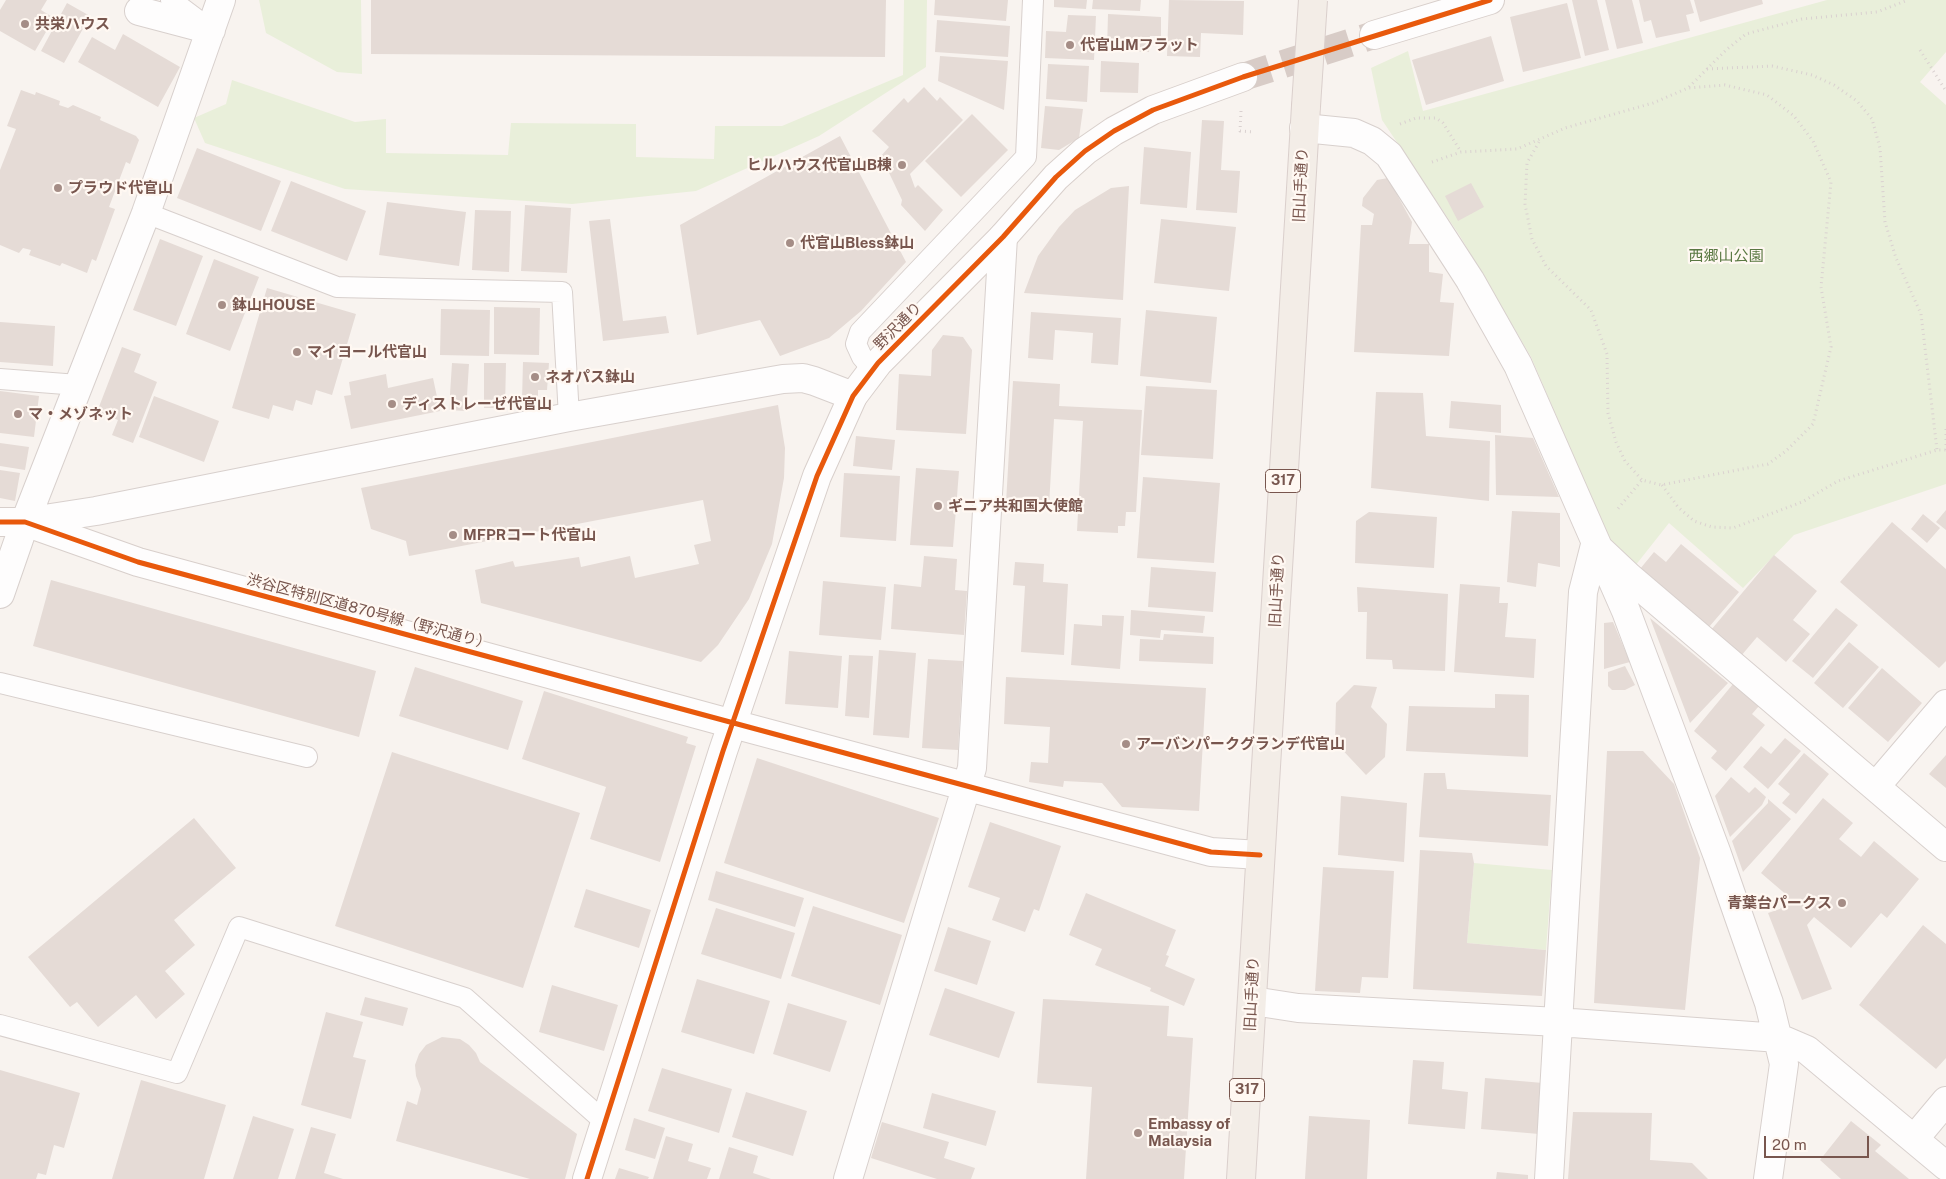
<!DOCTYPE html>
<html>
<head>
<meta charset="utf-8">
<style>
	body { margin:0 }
	#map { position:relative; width:1946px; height:1179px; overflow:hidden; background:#f8f3ef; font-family:"Public Sans",sans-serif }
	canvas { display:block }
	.scale { position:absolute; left:1764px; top:1136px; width:105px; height:22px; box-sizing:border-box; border:2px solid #78564e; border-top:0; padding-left:6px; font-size:15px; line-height:18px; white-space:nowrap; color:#78564e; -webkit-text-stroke:4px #fff8f2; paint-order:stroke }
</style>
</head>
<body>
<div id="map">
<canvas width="1946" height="1179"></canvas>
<div class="scale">20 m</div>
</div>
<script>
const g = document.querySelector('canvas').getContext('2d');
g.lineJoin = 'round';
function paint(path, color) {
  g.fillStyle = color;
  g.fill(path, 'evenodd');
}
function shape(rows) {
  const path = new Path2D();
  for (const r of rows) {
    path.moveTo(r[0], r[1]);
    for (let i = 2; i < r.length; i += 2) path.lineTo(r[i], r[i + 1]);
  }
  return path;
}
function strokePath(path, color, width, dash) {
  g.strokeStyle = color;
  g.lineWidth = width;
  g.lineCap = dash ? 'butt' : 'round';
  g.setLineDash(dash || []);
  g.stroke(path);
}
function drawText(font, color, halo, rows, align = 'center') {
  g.font = font + ' "Public Sans","Noto Sans JP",sans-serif';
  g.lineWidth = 4.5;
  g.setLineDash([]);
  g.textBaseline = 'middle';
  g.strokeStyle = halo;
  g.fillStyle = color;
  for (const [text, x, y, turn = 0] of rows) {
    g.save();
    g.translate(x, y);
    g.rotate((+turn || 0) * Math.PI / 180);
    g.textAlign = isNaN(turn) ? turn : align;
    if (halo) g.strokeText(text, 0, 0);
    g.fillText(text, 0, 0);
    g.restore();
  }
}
paint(shape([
	[259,0,361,0,362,74,337,72,266,33],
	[904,0,927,0,926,67,819,136,696,191,572,204,345,189,205,143,194,118,226,104,232,80,355,122,386,119,386,153,508,155,511,123,636,124,636,157,714,159,715,126,782,126,903,75],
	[1827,0,1946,0,1946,52,1920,82,1946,105,1946,484,1794,535,1743,588,1669,523,1635,566,1614,550,1531,357,1460,236,1382,120,1371,68,1408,51,1423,111],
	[1474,863,1552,870,1546,950,1467,943]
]), '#e9efda');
paint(shape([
	[6,0,47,0,41,10,54,18,35,51,0,31,0,10],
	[371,0,886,0,885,57,371,54],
	[935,0,1008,0,1006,21,934,15],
	[1054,0,1087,0,1086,9,1054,7],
	[1093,0,1141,0,1140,11,1092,9],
	[1169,0,1244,1,1243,35,1201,33,1200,57,1167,56],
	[1572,0,1597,0,1609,50,1585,56],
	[1605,0,1632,0,1643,43,1617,49],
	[1639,0,1690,0,1694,13,1686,15,1690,31,1656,38,1651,20,1644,22],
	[1694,0,1762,0,1763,4,1700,22],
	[67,3,90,16,64,63,41,51],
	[1567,3,1581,58,1523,72,1510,17],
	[1108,14,1161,17,1161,36,1150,36,1149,52,1107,50],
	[1068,15,1096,16,1094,60,1045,58,1046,31,1066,32],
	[937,20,1010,26,1008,57,935,52],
	[123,34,180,67,158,107,78,62,92,37,115,50],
	[1491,36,1504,81,1426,105,1412,60],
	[940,56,1008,61,1004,110,938,81],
	[1101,61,1139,63,1138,93,1100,92],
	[1048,64,1089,66,1087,102,1046,99],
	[924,87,937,101,940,97,963,120,910,174,915,188,918,185,943,210,925,231,901,205,902,200,881,156,889,147,872,131,904,98,908,103],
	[21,90,35,95,36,92,60,101,59,105,68,108,73,105,101,117,100,120,136,136,139,140,130,164,126,162,109,207,115,209,96,261,92,259,87,273,62,263,60,266,29,255,31,250,23,248,19,253,0,245,0,170,16,129,7,126],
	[1045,106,1083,109,1079,138,1059,150,1041,148],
	[972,114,1008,150,961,197,925,161],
	[1202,120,1224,121,1221,170,1240,171,1237,213,1196,210],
	[840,136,906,262,861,311,829,338,780,356,760,320,697,335,680,225],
	[1144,147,1191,152,1187,208,1140,204],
	[197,148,281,181,261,231,177,198],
	[1388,178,1412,222,1409,244,1429,244,1429,272,1443,274,1440,302,1454,303,1449,356,1354,352,1361,225,1372,225,1374,214,1362,206,1363,198,1377,180],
	[291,181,366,211,347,261,271,231],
	[1471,183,1484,207,1458,221,1445,196],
	[1129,186,1123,300,1024,293,1038,256,1059,227,1075,210,1111,188],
	[387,202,466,212,459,266,379,255],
	[525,205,571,208,567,273,521,271],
	[475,210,511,211,509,272,472,270],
	[610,219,623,321,666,316,669,333,603,341,589,221],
	[1161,219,1236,227,1229,291,1154,283],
	[160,239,203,256,176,326,133,310],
	[214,259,259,277,230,351,186,334],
	[267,288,356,314,332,395,316,390,312,405,296,400,293,411,273,405,269,419,232,408],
	[494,307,540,308,539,355,494,354],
	[441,309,490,310,489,356,440,355],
	[1146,310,1217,317,1211,383,1140,376],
	[1031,312,1121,318,1118,365,1091,363,1093,333,1055,330,1053,360,1028,358],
	[0,322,55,326,53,366,0,362],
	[943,335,963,337,972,350,966,434,896,430,899,374,931,376,932,350],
	[122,347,141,354,134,372,157,382,133,443,112,435,118,420,97,412],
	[523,362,549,363,547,390,538,390,538,400,522,400],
	[452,363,469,364,466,411,449,410],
	[484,363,506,363,505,408,484,408],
	[386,374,388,388,433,378,440,411,351,429,344,396,351,395,349,382],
	[1013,381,1060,384,1059,406,1142,410,1136,512,1126,512,1125,526,1118,526,1118,533,1077,531,1083,421,1054,419,1049,506,1006,503],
	[1146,386,1217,390,1213,459,1141,455],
	[0,391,39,396,34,437,0,433],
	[1376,392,1423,393,1426,436,1490,441,1489,501,1371,488],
	[154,396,219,421,204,462,139,437],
	[1451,401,1501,405,1501,433,1449,428],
	[778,405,785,448,784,478,772,544,749,599,718,645,701,662,481,603,475,570,513,561,515,567,579,557,581,567,630,556,635,578,699,564,694,545,711,541,703,500,409,556,406,541,371,529,361,488],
	[1495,435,1533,438,1559,497,1496,495],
	[856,436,895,440,892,470,853,466],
	[0,443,29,447,25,470,0,466],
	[916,468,959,471,953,547,910,545],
	[0,470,20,473,15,501,0,498],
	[844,473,900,476,896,541,840,537],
	[1143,477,1220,483,1214,563,1137,558],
	[1946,510,1946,530,1936,522],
	[1512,511,1560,513,1560,567,1538,563,1536,587,1507,582],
	[1369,512,1437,517,1434,568,1355,563,1356,521],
	[1923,514,1940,528,1927,543,1911,529],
	[1892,522,1946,569,1946,661,1939,668,1840,582],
	[1681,544,1739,592,1709,627,1640,569,1654,552,1666,562],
	[1774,555,1817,591,1793,620,1810,634,1786,662,1757,637,1741,656,1711,630],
	[924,556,957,559,955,590,967,591,964,635,891,629,894,584,921,587],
	[1015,562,1044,564,1043,582,1068,584,1064,655,1021,652,1025,586,1013,585],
	[1151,567,1216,572,1213,612,1148,607],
	[51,580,376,671,359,737,33,646],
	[823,581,886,587,881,640,819,635],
	[1460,584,1500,587,1499,603,1508,603,1505,637,1536,639,1534,678,1454,672],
	[1357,587,1448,594,1445,671,1393,669,1392,660,1366,659,1367,612,1358,612],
	[1836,608,1858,625,1813,678,1792,661],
	[1131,610,1205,616,1203,633,1161,630,1160,638,1130,635],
	[1102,615,1124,616,1120,669,1071,665,1074,624,1102,626],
	[1650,618,1728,683,1690,723],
	[1613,622,1630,662,1604,669,1604,623],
	[1164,634,1214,637,1213,664,1139,661,1140,639,1163,640],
	[1849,642,1879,667,1843,708,1814,683],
	[879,650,916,653,909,738,873,735],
	[789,651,842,656,838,708,785,704],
	[849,655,873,656,869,718,845,716],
	[928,659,963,661,958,750,922,748],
	[1625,666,1635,685,1625,690,1612,690,1608,686,1608,672],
	[415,667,523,701,508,750,399,716],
	[1882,668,1922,703,1888,742,1848,708],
	[1006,677,1206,688,1199,811,1122,807,1102,783,1064,781,1063,787,1029,782,1031,762,1048,763,1050,727,1004,724],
	[1733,684,1759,706,1752,714,1765,725,1726,771,1711,758,1717,751,1694,731],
	[1354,685,1377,687,1371,707,1387,724,1385,757,1366,775,1335,742,1336,703],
	[544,691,688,737,686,743,696,746,660,862,590,839,606,787,522,759],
	[1495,694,1529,695,1528,757,1406,751,1409,706,1495,708],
	[1785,738,1801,751,1768,789,1743,767,1761,746,1771,754],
	[1607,751,1643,751,1674,784,1700,858,1685,1010,1594,1003],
	[392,752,580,813,523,988,335,926],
	[1804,753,1829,774,1796,814,1782,803,1790,794,1778,784],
	[1946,755,1946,788,1929,774],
	[757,758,939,818,904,923,724,863],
	[1424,773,1445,773,1447,789,1551,795,1548,846,1419,837],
	[1731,777,1749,793,1755,787,1766,797,1762,805,1730,837,1715,796],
	[1341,796,1407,803,1404,862,1338,855],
	[1823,798,1853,823,1839,839,1861,857,1874,841,1919,879,1887,918,1881,913,1851,948,1814,917,1807,925,1832,989,1802,1000,1768,913,1780,909,1789,897,1761,873],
	[1768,799,1791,819,1743,872,1732,841,1768,803],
	[194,818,236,868,174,920,195,945,165,971,185,994,156,1019,136,995,98,1027,77,1002,70,1007,28,957],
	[990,822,1061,846,1039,911,1034,909,1025,932,992,920,1000,898,968,887],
	[1420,850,1472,853,1474,863,1467,943,1546,950,1542,996,1413,989],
	[1323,867,1394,871,1388,978,1362,977,1360,993,1315,991],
	[716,871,804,898,795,927,708,900],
	[586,889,651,910,639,948,574,927],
	[1086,893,1176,930,1166,955,1169,956,1165,966,1195,979,1184,1006,1150,991,1151,988,1095,965,1102,949,1069,935],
	[813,906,902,935,880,1005,791,976],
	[716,908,795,933,781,979,701,954],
	[1923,925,1946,944,1946,1058,1936,1069,1859,1005],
	[948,927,991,941,977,985,934,971],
	[697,979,770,1001,754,1054,681,1032],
	[552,985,618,1005,604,1051,539,1032],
	[945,988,1015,1012,999,1058,929,1035],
	[365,997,408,1008,403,1026,360,1015],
	[1043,999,1169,1006,1167,1036,1193,1038,1184,1179,1086,1179,1092,1087,1037,1083],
	[788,1003,847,1021,830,1072,773,1054],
	[326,1012,363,1022,353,1057,366,1060,351,1119,301,1105],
	[442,1037,460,1039,469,1045,476,1053,480,1062,577,1134,565,1179,530,1179,396,1141,407,1101,417,1105,421,1089,416,1076,415,1065,419,1054,426,1045],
	[1413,1060,1444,1062,1442,1089,1468,1092,1465,1129,1408,1124],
	[662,1068,732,1089,719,1133,648,1111],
	[0,1070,80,1093,64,1148,54,1145,46,1175,38,1173,36,1179,0,1179],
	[1485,1078,1543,1083,1539,1134,1481,1129],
	[141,1080,226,1105,204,1179,112,1179],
	[746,1092,807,1111,793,1156,732,1137],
	[932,1093,996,1111,986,1146,923,1128],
	[1573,1112,1652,1113,1650,1160,1692,1163,1708,1179,1568,1179],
	[253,1116,294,1129,278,1179,233,1179],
	[1309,1116,1370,1120,1367,1179,1305,1179],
	[634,1118,665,1128,655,1159,625,1150],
	[1851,1121,1881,1145,1875,1151,1909,1179,1841,1179,1820,1160],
	[882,1122,949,1142,944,1158,975,1168,971,1179,937,1179,871,1158],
	[311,1127,336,1134,324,1173,343,1179,295,1179],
	[666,1136,693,1144,688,1161,711,1168,707,1179,653,1179],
	[729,1147,758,1156,753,1173,771,1179,719,1179],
	[619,1168,649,1177,648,1179,615,1179],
	[1497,1172,1528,1175,1528,1179,1496,1179]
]), '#e5dbd6');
strokePath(shape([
	[1243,77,1374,35]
]), '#d8ccc7', 28, [28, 14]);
const lane = shape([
	[171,0,203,24],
	[146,213,337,287,562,292,569,417],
	[873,370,862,357,856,344,860,332,1026,157,1033,0],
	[0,379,78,385],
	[0,683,307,757],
	[0,1025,177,1073,239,927,465,998,606,1123]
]);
const street = shape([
	[139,11,211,30],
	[1304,128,1354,133,1372,141,1389,155,1470,280,1518,365,1626,611,1717,854,1769,1003,1784,1064,1768,1179],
	[25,522,96,511,569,417,783,379,803,378,814,381,853,396],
	[0,594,25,522,146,213,221,0],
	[733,724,1211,852,1260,855],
	[1876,786,1946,704],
	[1253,1001,1298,1008,1558,1022,1779,1038,1807,1050,1946,1166],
	[1915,1138,1946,1101],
	[848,1179,972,768,1003,237],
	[1549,1179,1583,592,1595,545,1629,577,1946,847]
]);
const secondary = shape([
	[1374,35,1490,0],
	[0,522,25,522,138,562,733,724],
	[587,1179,723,751,817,476,853,396,878,363,1003,237,1056,177,1085,151,1114,131,1153,110,1243,77]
]);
const primary = shape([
	[1241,1179,1306,106]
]);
strokePath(lane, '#d8d0cd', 22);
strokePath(street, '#d8d0cd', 30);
strokePath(secondary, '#d8cfcb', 30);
strokePath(primary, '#dacfcc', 30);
strokePath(shape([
	[1920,50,1946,91],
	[1707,69,1772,66,1812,75,1834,85,1857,101,1872,119,1880,148,1885,222,1896,258,1921,314,1937,450],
	[1689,87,1726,50,1746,34,1802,19,1877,12,1908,0],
	[1241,111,1240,131,1254,132],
	[1400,124,1416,118,1436,118,1443,123,1461,152],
	[1539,142,1527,163,1525,204,1532,239,1546,266,1591,310,1607,354,1608,413,1616,442,1625,461,1642,480],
	[1432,162,1461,152,1517,149,1565,128,1653,103,1688,88,1725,85,1767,95,1794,116,1813,141,1831,182,1821,287,1831,347,1813,424,1786,451,1768,464,1661,485,1642,480,1616,511],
	[1946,450,1946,429],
	[1662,485,1678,507,1694,521,1712,527,1733,528,1802,502,1838,481,1937,450,1946,450]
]), '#dad1d0', 3, [1, 4]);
strokePath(lane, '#fefdfd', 20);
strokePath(street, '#fefdfd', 28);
strokePath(secondary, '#fefdfd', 28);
strokePath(primary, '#f3ede7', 28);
const primaryBridge = shape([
	[1306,106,1313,0]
]);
strokePath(primaryBridge, '#dacfcc', 30, []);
strokePath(primaryBridge, '#f3ede7', 28);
strokePath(shape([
	[0,522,25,522,138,562,1211,852,1260,855],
	[587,1179,723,751,817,476,853,396,878,363,1003,237,1056,177,1085,151,1114,131,1153,110,1243,77,1490,0]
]), '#e8590c', 5);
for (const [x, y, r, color] of [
	[25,24,5,"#a58d86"],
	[1070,45,5,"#a58d86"],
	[902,165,5,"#a58d86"],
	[58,188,5,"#a58d86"],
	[790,243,5,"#a58d86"],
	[222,305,5,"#a58d86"],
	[297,352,5,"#a58d86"],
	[535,377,5,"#a58d86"],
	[392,404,5,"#a58d86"],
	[18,414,5,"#a58d86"],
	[938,506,5,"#a58d86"],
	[453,535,5,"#a58d86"],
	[1126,744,5,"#a58d86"],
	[1842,903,5,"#a58d86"],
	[1138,1133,5,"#a58d86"]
]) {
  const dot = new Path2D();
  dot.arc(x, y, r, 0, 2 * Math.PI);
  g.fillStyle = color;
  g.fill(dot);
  strokePath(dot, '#fff8f2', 2);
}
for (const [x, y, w] of [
	[1283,481,35],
	[1247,1090,35]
]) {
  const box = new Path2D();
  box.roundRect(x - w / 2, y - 11.5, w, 23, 4);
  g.fillStyle = '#fff8f2';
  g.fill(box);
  strokePath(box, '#78564e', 1);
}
drawText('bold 14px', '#78564e', null, [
	["317",1283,481],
	["317",1247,1090]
]);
drawText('bold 15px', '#78564e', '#fff8f2', [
	["共栄ハウス",35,24],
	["代官山Mフラット",1080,45],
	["ヒルハウス代官山B棟",892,165,"right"],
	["プラウド代官山",68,188],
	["代官山Bless鉢山",800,243],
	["鉢山HOUSE",232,305],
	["マイヨール代官山",307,352],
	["ネオパス鉢山",545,377],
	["ディストレーゼ代官山",402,404],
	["マ・メゾネット",28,414],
	["ギニア共和国大使館",948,506],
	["MFPRコート代官山",463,535],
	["アーバンパークグランデ代官山",1136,744],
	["青葉台パークス",1832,903,"right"],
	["Embassy of",1148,1124],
	["Malaysia",1148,1141]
], 'left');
drawText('15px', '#78564e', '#fff8f2', [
	["旧山手通り",1301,185,-87],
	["野沢通り",898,326,-45],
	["旧山手通り",1277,590,-87],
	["渋谷区特別区道870号線（野沢通り）",369,612,15],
	["旧山手通り",1252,994,-87]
]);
drawText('15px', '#5a7842', '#fff8f2', [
	["西郷山公園",1726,256]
]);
</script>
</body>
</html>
